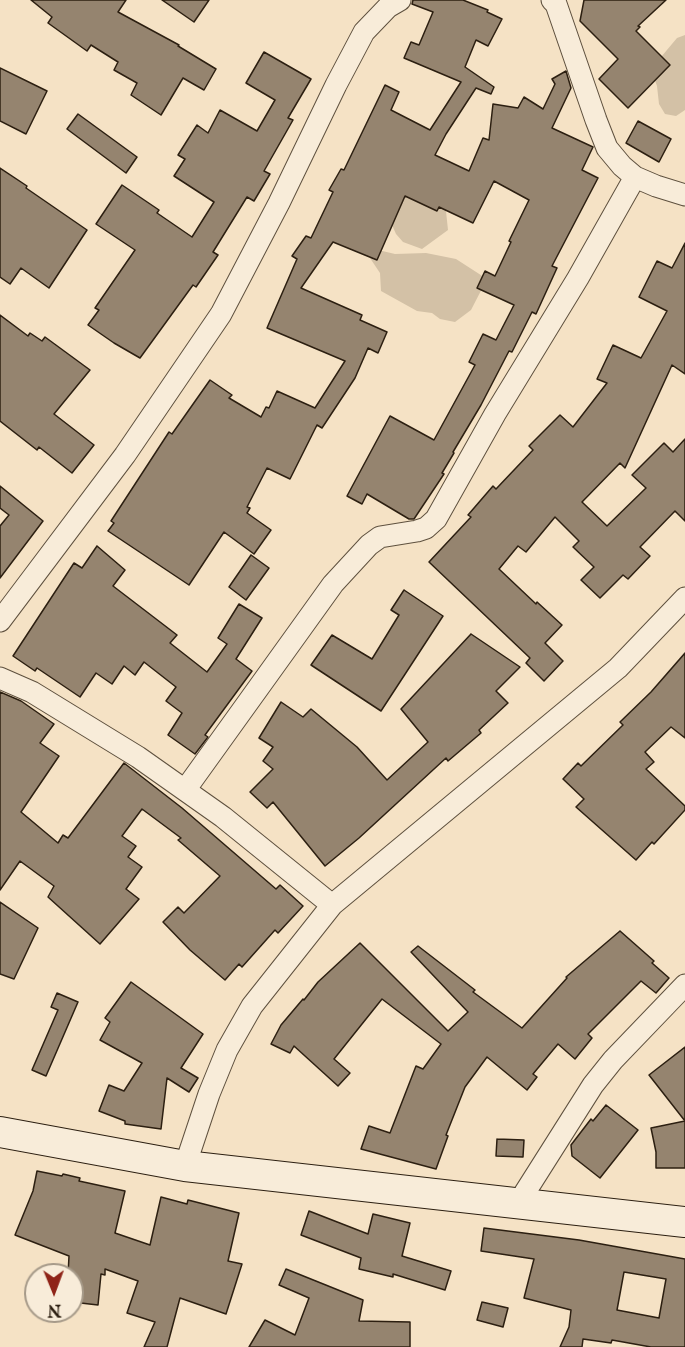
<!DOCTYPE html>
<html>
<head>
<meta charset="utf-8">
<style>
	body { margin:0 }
	#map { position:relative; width:685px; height:1347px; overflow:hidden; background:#f5e2c5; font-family:"IM FELL English",serif }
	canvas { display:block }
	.north { position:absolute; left:24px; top:1263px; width:60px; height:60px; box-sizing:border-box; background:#f8ecd9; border:2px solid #a69a89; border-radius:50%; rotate:179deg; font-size:16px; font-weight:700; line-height:24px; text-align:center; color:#2c1f11 }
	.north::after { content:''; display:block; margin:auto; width:21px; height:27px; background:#8f2418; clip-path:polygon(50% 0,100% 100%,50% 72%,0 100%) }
</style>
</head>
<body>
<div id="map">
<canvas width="685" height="1347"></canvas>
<div class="north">N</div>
</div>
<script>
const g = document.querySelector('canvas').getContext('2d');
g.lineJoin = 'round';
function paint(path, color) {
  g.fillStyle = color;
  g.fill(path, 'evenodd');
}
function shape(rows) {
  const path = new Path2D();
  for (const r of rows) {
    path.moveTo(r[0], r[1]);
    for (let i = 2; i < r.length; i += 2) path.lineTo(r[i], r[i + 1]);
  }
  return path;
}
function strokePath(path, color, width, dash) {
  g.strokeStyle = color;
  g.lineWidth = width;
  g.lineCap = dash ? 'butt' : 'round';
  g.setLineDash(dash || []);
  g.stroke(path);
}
paint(shape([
	[685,35,685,110,676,116,665,114,659,104,657,86,651,69,677,38],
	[396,193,445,202,448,230,422,249,403,242,396,234,389,218],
	[374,249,395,254,426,253,456,259,487,279,471,310,455,322,440,319,432,313,417,311,381,291,380,273,370,258]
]), '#d3c1a6');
const building = shape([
	[31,0,126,0,118,12,179,45,178,46,216,69,204,90,183,78,161,115,131,95,137,83,114,70,118,62,91,45,87,51,48,23,52,17,31,0],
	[162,0,209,0,194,22,162,0],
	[413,0,463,0,488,10,487,12,502,19,488,46,476,40,465,67,494,87,491,94,476,88,446,134,435,155,469,171,483,138,489,140,493,104,518,108,524,97,543,109,555,84,552,79,566,71,571,88,552,128,593,147,582,170,598,178,552,266,557,268,536,314,532,312,512,352,509,351,481,405,453,452,454,453,442,473,444,474,414,519,409,519,367,494,362,504,347,496,390,416,434,440,475,365,469,362,483,334,496,340,514,305,477,288,485,271,495,276,511,242,509,241,529,200,494,181,473,223,439,207,437,211,405,196,377,260,333,242,301,288,362,315,360,320,387,332,378,353,368,348,355,378,322,428,317,425,290,479,267,468,247,507,250,508,247,513,271,530,254,554,224,532,189,585,108,531,114,523,111,521,169,432,172,434,210,380,232,395,229,398,261,417,266,407,269,408,277,391,315,408,345,361,267,328,297,259,292,256,306,236,311,238,333,192,329,190,341,169,344,170,385,85,399,92,391,110,430,130,461,82,404,58,411,42,419,45,433,12,412,4,413,0],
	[584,0,666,0,638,26,640,27,636,31,670,65,628,108,599,79,618,59,580,21,584,0],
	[264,52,311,79,288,118,293,120,264,171,270,174,254,201,247,197,213,252,218,255,196,287,193,285,140,358,114,343,88,325,99,310,95,308,135,250,96,224,122,185,159,210,157,213,192,237,214,202,174,176,185,159,178,155,197,125,208,133,220,110,257,131,275,100,246,83,264,52],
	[0,68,47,91,26,134,0,121,0,68],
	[78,114,137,157,126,173,67,129,78,114],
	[638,121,671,139,659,162,626,143,638,121],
	[0,168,27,186,26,188,87,230,49,288,21,268,10,284,0,277,0,168],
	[685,243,685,374,672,365,625,468,620,463,582,502,607,526,646,488,632,475,664,443,673,452,685,439,685,521,675,511,640,547,650,556,628,579,623,575,600,598,581,580,594,567,573,547,579,541,555,517,526,552,518,546,499,569,536,604,537,602,562,625,545,643,563,661,544,681,526,663,530,658,429,562,471,517,468,515,493,486,496,489,533,450,529,446,560,415,573,427,607,383,597,379,613,345,641,358,667,311,639,297,657,261,672,268,685,243],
	[0,315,28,336,30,333,42,341,45,337,90,370,54,414,94,445,72,473,39,447,37,450,0,421,0,315],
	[0,486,43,521,0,578,0,526,9,515,0,508,0,486],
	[97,546,125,570,113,586,177,635,170,643,207,672,227,644,218,638,239,604,262,618,236,659,252,671,205,735,208,737,195,754,168,735,182,713,166,701,176,687,144,662,135,675,124,666,112,684,96,673,80,697,37,668,35,671,13,656,74,563,82,568,97,546],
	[251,555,269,568,246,600,229,587,251,555],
	[404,590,443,616,381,711,311,665,332,635,372,659,399,615,391,610,404,590],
	[471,634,520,667,496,691,508,703,479,730,481,733,448,761,446,758,359,838,325,866,273,802,267,808,250,792,273,769,263,761,273,747,259,738,281,702,303,717,311,709,357,747,387,780,428,742,401,709,471,634],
	[685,653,685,738,671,727,645,752,654,762,646,769,685,806,685,810,654,844,652,842,636,860,576,807,584,799,563,779,578,763,581,766,623,725,620,722,651,692,685,653],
	[0,692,21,701,54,724,40,743,59,756,21,812,58,843,63,835,68,838,124,763,182,808,276,889,280,885,303,906,278,933,275,930,242,967,239,964,225,980,190,950,163,922,178,907,184,913,220,876,178,840,181,838,142,809,122,836,136,846,128,857,142,867,126,889,139,899,100,944,48,897,54,886,20,861,0,890,0,692],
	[0,902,38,928,14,979,0,974,0,902],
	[620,931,654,961,652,963,669,978,656,993,641,981,588,1034,592,1038,575,1059,558,1044,533,1074,537,1077,527,1090,487,1057,465,1087,446,1135,448,1136,436,1169,361,1149,369,1126,390,1133,416,1066,423,1069,441,1044,382,999,334,1059,350,1073,338,1086,294,1046,290,1053,271,1044,281,1025,303,999,304,1000,318,982,360,943,448,1031,468,1012,411,952,418,946,475,990,473,992,522,1028,567,978,566,977,620,931],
	[131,982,203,1034,181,1068,198,1078,189,1092,167,1078,161,1129,125,1124,125,1121,99,1111,109,1085,124,1091,142,1063,100,1040,110,1022,105,1018,131,982],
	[57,993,78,1002,46,1076,32,1070,58,1010,51,1007,57,993],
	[685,1047,685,1121,649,1075,685,1047],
	[606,1105,638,1130,600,1178,572,1156,571,1145,591,1119,593,1121,606,1105],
	[685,1121,685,1168,656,1168,656,1152,651,1128,685,1121],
	[497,1139,524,1140,523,1157,496,1156,497,1139],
	[37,1171,62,1176,63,1174,80,1178,79,1181,125,1191,115,1233,150,1245,161,1197,187,1204,188,1200,239,1213,228,1261,242,1264,226,1314,180,1298,167,1347,144,1347,155,1322,127,1313,138,1281,105,1269,105,1275,101,1274,98,1305,72,1302,72,1275,68,1275,69,1256,15,1235,33,1191,37,1171],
	[309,1211,368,1234,373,1214,410,1223,402,1256,451,1271,445,1290,393,1274,393,1277,359,1269,361,1258,301,1235,309,1211],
	[484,1228,579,1240,685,1259,685,1347,651,1347,612,1340,611,1343,583,1339,582,1347,560,1347,569,1327,571,1310,524,1298,534,1259,481,1251,484,1228],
	[624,1272,666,1279,659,1318,617,1310,624,1272],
	[286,1269,363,1300,359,1321,410,1322,410,1347,249,1347,265,1320,295,1335,309,1298,279,1285,286,1269],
	[482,1302,508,1308,503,1327,477,1320,482,1302]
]);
paint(building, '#95846f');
strokePath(building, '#2c1f11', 1.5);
const street = shape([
	[552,0,556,4,596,120,607,148,622,166,635,177,656,186,685,195],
	[0,621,125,455,221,314,279,203,336,85,364,32,388,7,400,0],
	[0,678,32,692,138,757,223,817,332,905],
	[185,790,333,584,369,545,380,537,417,531,426,528,436,519,495,414,578,278,635,177],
	[185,1166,209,1094,227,1050,252,1006,332,905,618,668,685,598],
	[517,1205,593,1085,613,1060,685,985]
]);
const secondary = shape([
	[0,1132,185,1166,685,1222]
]);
strokePath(street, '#5e503e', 23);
strokePath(secondary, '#2c1f11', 32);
strokePath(street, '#f8ecd9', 21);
strokePath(secondary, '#f8ecd9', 30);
</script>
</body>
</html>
